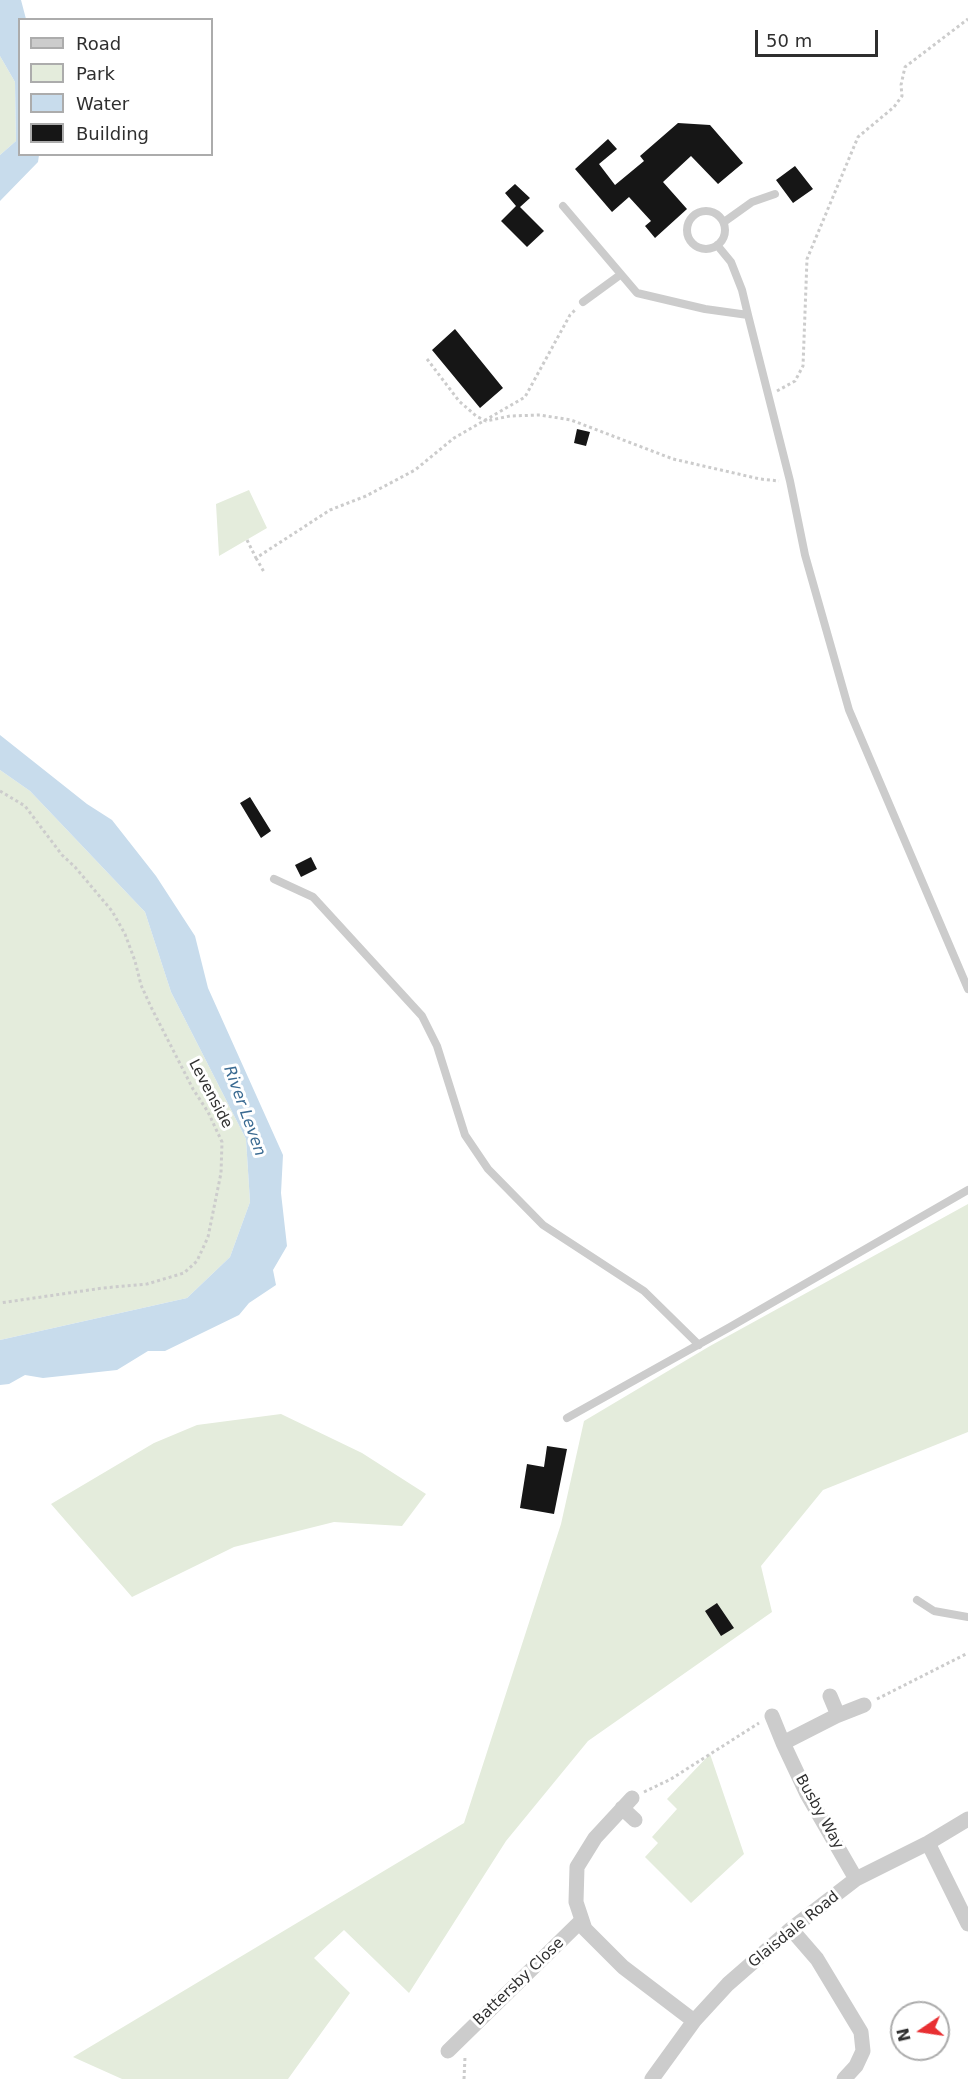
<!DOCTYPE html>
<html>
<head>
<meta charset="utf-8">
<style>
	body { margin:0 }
	#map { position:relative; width:968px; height:2079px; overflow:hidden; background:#fff; font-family:"DejaVu Sans",sans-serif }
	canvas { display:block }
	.legend { position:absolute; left:18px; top:18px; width:195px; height:138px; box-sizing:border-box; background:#fff; border:2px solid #acacac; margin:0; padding:8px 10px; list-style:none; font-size:18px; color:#2f2f2f }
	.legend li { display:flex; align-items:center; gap:12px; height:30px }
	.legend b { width:30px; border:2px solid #acacac }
	.north { position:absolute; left:890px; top:2001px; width:60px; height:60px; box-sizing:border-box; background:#fff; border:2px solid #acacac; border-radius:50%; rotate:257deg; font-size:16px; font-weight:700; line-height:24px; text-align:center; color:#2f2f2f }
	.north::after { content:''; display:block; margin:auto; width:21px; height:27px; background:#e82f32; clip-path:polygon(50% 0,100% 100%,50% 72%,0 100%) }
	.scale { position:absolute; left:755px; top:30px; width:123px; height:27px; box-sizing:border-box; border:3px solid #2f2f2f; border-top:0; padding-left:8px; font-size:18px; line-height:21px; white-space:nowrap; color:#2f2f2f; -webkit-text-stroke:4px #fff; paint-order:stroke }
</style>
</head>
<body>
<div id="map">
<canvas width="968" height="2079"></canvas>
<ul class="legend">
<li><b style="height:8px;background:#ccc"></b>Road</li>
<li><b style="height:16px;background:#e4ecdc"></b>Park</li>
<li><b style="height:16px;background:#c8dcec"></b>Water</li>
<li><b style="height:16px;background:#161616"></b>Building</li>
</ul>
<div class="north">N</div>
<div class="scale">50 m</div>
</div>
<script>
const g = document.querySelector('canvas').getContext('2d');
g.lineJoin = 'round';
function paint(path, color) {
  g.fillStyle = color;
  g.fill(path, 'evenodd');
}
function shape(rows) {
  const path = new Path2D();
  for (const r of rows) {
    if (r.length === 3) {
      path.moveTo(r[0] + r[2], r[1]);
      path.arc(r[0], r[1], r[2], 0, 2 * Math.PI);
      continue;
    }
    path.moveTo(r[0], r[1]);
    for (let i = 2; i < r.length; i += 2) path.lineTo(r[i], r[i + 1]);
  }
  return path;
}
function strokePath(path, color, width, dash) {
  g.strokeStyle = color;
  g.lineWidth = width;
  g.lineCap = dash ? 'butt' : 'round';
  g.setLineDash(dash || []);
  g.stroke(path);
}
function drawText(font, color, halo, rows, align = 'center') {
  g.font = font + ' "DejaVu Sans",sans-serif';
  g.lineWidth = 6;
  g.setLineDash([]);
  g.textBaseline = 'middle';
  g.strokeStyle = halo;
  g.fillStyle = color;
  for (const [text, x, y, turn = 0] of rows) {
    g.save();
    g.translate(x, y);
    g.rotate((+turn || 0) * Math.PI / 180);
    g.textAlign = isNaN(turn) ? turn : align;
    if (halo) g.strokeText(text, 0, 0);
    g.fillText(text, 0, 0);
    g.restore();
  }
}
paint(shape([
	[0,56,15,82,16,141,0,155],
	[249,490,267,528,219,556,216,504],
	[0,770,30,791,145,912,171,992,246,1139,250,1202,230,1257,187,1298,0,1340],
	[968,1204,968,1432,823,1490,761,1566,772,1612,588,1741,506,1841,409,1993,344,1930,314,1958,350,1993,288,2079,122,2079,73,2057,464,1823,561,1524,584,1421,710,1346],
	[281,1414,362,1453,426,1494,402,1526,334,1522,234,1547,132,1597,51,1504,154,1443,197,1425],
	[710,1754,744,1854,691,1903,645,1857,658,1843,652,1837,677,1809,667,1799]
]), '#e4ecdc');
paint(shape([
	[0,0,21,0,26,19,20,20,20,154,39,155,38,162,0,201,0,155,16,141,15,82,0,56],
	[0,735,87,804,112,820,156,876,195,936,208,988,283,1155,281,1193,287,1246,273,1270,276,1285,249,1303,239,1315,165,1351,148,1351,117,1370,43,1378,25,1375,9,1384,0,1385,0,1340,187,1298,230,1257,250,1202,246,1139,171,992,145,912,30,791,0,770]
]), '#c8dcec');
paint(shape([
	[678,123,710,125,743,163,718,184,691,156,663,182,687,209,655,238,645,226,651,221,629,197,612,212,575,169,608,139,617,149,599,164,615,185,644,161,640,156],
	[795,166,813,189,793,203,776,180],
	[515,184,530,198,520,207,544,231,527,247,501,221,516,206,505,193],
	[455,329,503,388,480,408,432,350],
	[577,429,590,432,586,446,574,443],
	[250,797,271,831,261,838,240,803],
	[311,857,317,869,301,877,295,865],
	[547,1446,567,1449,554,1514,520,1508,527,1464,544,1467],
	[717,1603,734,1628,721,1636,705,1611]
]), '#161616');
strokePath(shape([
	[427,359,459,401,476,416,486,421,510,416,540,415,571,420,673,459,760,479,779,481],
	[777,391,795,381,803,366,807,259,858,137,894,107,902,96,901,85,905,67,968,19],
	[247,540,256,558,330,510,366,496,415,470,454,438,525,397,570,315,575,310],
	[256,558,264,572],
	[0,791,25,806,62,855,75,867,112,911,125,934,135,961,141,985,151,1007,193,1089,208,1112,222,1142,221,1173,208,1237,197,1261,184,1273,147,1284,103,1288,0,1303],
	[877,1699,968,1653],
	[644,1792,671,1779,759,1723],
	[464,2079,465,2057]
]), '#ccc', 3, [3, 3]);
strokePath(shape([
	[563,206,637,293,705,309,748,315,790,481,805,555,849,710,968,989],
	[706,230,19],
	[724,222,752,202,775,194],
	[717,245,731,262,742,290,748,315],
	[583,302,620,275],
	[274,879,313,897,422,1016,437,1046,465,1135,488,1169,543,1225,644,1291,699,1345],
	[567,1418,730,1327,968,1190],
	[917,1600,934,1611,968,1617]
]), '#ccc', 8);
strokePath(shape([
	[830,1696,838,1715],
	[772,1716,783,1743],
	[632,1798,595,1838,577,1867,576,1902,585,1929,623,1967,694,2021],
	[622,1808,635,1820],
	[928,1843,968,1924],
	[856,1879,807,1794,783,1743,836,1716,864,1705],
	[791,1929,817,1959,861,2032,863,2051,856,2066,844,2079],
	[448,2051,582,1920],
	[652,2079,694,2021,728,1984,791,1929,856,1879,928,1843,968,1819]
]), '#ccc', 15);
drawText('15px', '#2f2f2f', '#fff', [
	["Levenside",210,1094,62],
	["Busby Way",819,1812,61],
	["Glaisdale Road",794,1930,-39],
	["Battersby Close",519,1982,-44]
]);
drawText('italic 16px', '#3b6b92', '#fff', [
	["River Leven",244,1111,70]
]);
</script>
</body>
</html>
